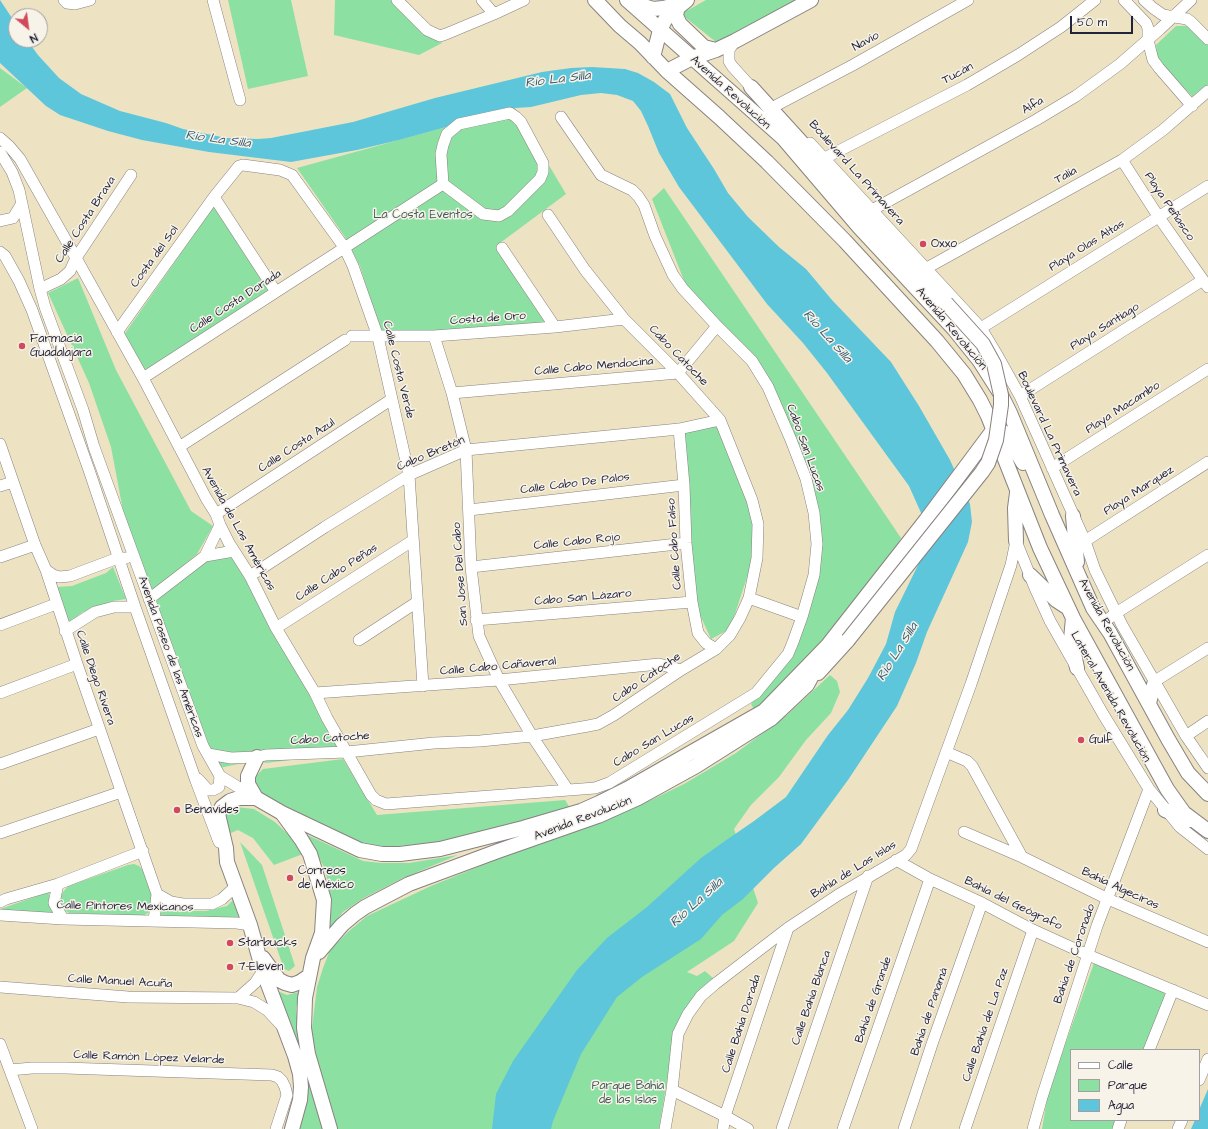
<!DOCTYPE html>
<html>
<head>
<meta charset="utf-8">
<style>
	body { margin:0 }
	#map { position:relative; width:1208px; height:1129px; overflow:hidden; background:#ede3c3; font-family:"Architects Daughter",sans-serif }
	canvas { display:block }
	.legend { position:absolute; left:1070px; top:1049px; width:130px; height:72px; box-sizing:border-box; background:#f7f3e8; border:1px solid #a29fa3; margin:0; padding:5px 7px; list-style:none; font-size:12px; color:#22223b }
	.legend li { display:flex; align-items:center; gap:8px; height:20px }
	.legend b { width:20px; border:1px solid #a29fa3 }
	.north { position:absolute; left:8px; top:8px; width:40px; height:40px; box-sizing:border-box; background:#f7f3e8; border:1px solid #a29fa3; border-radius:50%; rotate:151deg; font-size:11px; font-weight:700; line-height:16px; text-align:center; color:#22223b }
	.north::after { content:''; display:block; margin:auto; width:14px; height:18px; background:#d1495b; clip-path:polygon(50% 0,100% 100%,50% 72%,0 100%) }
	.scale { position:absolute; left:1070px; top:16px; width:63px; height:18px; box-sizing:border-box; border:2px solid #22223b; border-top:0; padding-left:5px; font-size:12px; line-height:14px; white-space:nowrap; color:#22223b; -webkit-text-stroke:3px #f7f3e8; paint-order:stroke }
</style>
</head>
<body>
<div id="map">
<canvas width="1208" height="1129"></canvas>
<ul class="legend">
<li><b style="height:5px;background:#fff"></b>Calle</li>
<li><b style="height:11px;background:#8ce0a2"></b>Parque</li>
<li><b style="height:11px;background:#5ec6da"></b>Agua</li>
</ul>
<div class="north">N</div>
<div class="scale">50 m</div>
</div>
<script>
const g = document.querySelector('canvas').getContext('2d');
g.lineJoin = 'round';
function paint(path, color) {
  g.fillStyle = color;
  g.fill(path, 'evenodd');
}
function shape(rows) {
  const path = new Path2D();
  for (const r of rows) {
    path.moveTo(r[0], r[1]);
    for (let i = 2; i < r.length; i += 2) path.lineTo(r[i], r[i + 1]);
  }
  return path;
}
function strokePath(path, color, width, dash) {
  g.strokeStyle = color;
  g.lineWidth = width;
  g.lineCap = dash ? 'butt' : 'round';
  g.setLineDash(dash || []);
  g.stroke(path);
}
function drawText(font, color, halo, rows, align = 'center') {
  g.font = font + ' "Architects Daughter",sans-serif';
  g.lineWidth = 3;
  g.setLineDash([]);
  g.textBaseline = 'middle';
  g.strokeStyle = halo;
  g.fillStyle = color;
  for (const [text, x, y, turn = 0] of rows) {
    g.save();
    g.translate(x, y);
    g.rotate((+turn || 0) * Math.PI / 180);
    g.textAlign = isNaN(turn) ? turn : align;
    if (halo) g.strokeText(text, 0, 0);
    g.fillText(text, 0, 0);
    g.restore();
  }
}
paint(shape([
	[228,0,291,0,308,76,248,89],
	[335,0,398,0,442,43,419,55,334,35],
	[706,0,805,0,721,46,681,14],
	[1176,26,1190,26,1208,45,1208,86,1194,98,1157,60,1156,45],
	[0,68,27,88,0,107],
	[515,108,566,194,496,246,551,324,436,331,380,330,360,266,345,237,297,168],
	[664,188,901,538,881,577,758,717,751,704,792,651,816,576,817,512,762,371,685,283,652,199],
	[214,206,271,288,205,332,142,372,121,339],
	[78,278,116,370,191,511,213,526,197,554,149,594,129,542,111,447,89,383,48,293],
	[717,426,754,520,753,559,730,629,711,639,695,604,681,432],
	[228,543,346,753,266,763,257,760,215,769,148,600],
	[113,567,126,599,113,601,83,612,69,622,57,587,72,586,106,573],
	[830,675,837,681,840,692,831,713,806,740,779,777,751,805,734,829,758,903,734,941,687,972,697,976,705,971,714,979,673,1044,659,1129,336,1129,321,1083,311,1037,317,987,323,968,330,950,349,931,367,916,431,886,500,858,645,803,684,784,736,753,787,715],
	[343,759,377,815,565,800,572,811,505,829,430,843,387,847,364,845,297,815,257,792,254,778,263,769],
	[236,807,254,809,275,822,294,840,303,854,274,865,253,838,238,830,226,835,221,820,227,812],
	[301,832,363,861,381,863,409,863,458,855,401,879,362,899,343,912,328,931,332,903,325,869,316,852],
	[240,842,262,865,295,966,289,971,284,969],
	[134,864,139,866,144,871,154,899,151,911,143,916,69,913,65,910,60,904,60,896,68,886,128,865],
	[49,892,49,904,54,913,0,911,0,909],
	[233,900,240,921,159,918,164,906,180,911,206,911,227,906],
	[1094,963,1164,992,1165,996,1145,1050,1071,1050,1071,1120,1118,1120,1114,1129,1042,1129,1048,1093],
	[273,989,287,995,299,992,296,1009,300,1042,323,1129,297,1129,304,1105]
]), '#8ce0a2');
paint(shape([
	[0,0,16,24,16,40,27,40,38,55,59,78,81,94,120,111,166,123,183,129,226,138,258,139,271,138,353,122,435,98,542,72,571,68,592,67,625,69,638,73,654,82,670,94,687,128,714,169,728,193,748,217,779,247,806,269,832,300,891,362,919,406,950,460,970,504,972,522,968,542,927,632,916,663,897,706,848,780,801,844,774,868,743,899,722,915,701,939,642,977,617,997,581,1054,553,1121,551,1129,492,1129,496,1094,513,1061,577,970,607,938,647,907,701,858,725,841,754,821,786,797,828,735,848,710,868,678,886,644,895,612,919,563,924,537,922,515,909,486,827,373,803,343,767,304,679,187,659,153,648,126,641,111,633,101,617,95,601,93,581,95,531,107,515,108,399,140,357,150,291,162,209,152,142,140,108,131,60,115,46,106,0,63],
	[1208,1089,1208,1129,1191,1129,1195,1120,1199,1120,1199,1110]
]), '#5ec6da');
const minor = shape([
	[64,0,67,3,75,4,90,0],
	[213,0,240,100],
	[397,0,427,30,440,36,446,34,494,14,524,0],
	[482,0,494,14],
	[1124,0,1146,23,1148,28,1148,40,1153,60,1159,68,1192,106],
	[1144,0,1153,8,1163,15,1187,19,1191,22,1208,39],
	[735,41,729,50,729,61,732,66,751,87,756,91],
	[777,105,853,65,968,0],
	[510,113,516,117,521,122,543,163,543,172,540,179,508,211,499,216,483,214,443,184,441,154,443,145,447,134,459,124,510,113],
	[0,138,9,146,20,159,76,258,143,378,206,498,216,514,220,525,229,543,250,576,276,628,315,693,327,718,371,795,376,800,386,804,595,788,609,783,756,693,788,654,793,642,802,617,814,575,817,544,814,513,806,479,791,440,768,387,752,361,717,326,683,289,673,275,655,236,644,205,638,196,632,190,601,175,561,117],
	[810,143,981,328,996,353,1020,396,1085,541,1095,570,1122,625,1186,736,1208,768],
	[0,152,12,172,19,190,40,289,45,307,83,410,94,447,203,746,220,776,256,798],
	[825,158,967,85,1018,55,1061,27,1095,0],
	[1122,160,1158,216,1208,287],
	[214,197,276,292],
	[872,210,1036,120,1076,96,1120,64,1160,29,1191,0],
	[0,221,13,218,22,203],
	[502,248,555,327],
	[0,252,5,256,19,281,32,310,89,470,135,607,196,781,219,842],
	[925,269,1122,160,1163,130,1208,91],
	[40,289,61,279,70,271,76,258,131,175],
	[981,328,1208,186],
	[117,332,214,197,239,166,243,165,280,170,292,175,344,247,353,266,378,337,409,475,423,686],
	[352,336,434,336,555,327,624,319],
	[434,336,452,393,466,450,471,567,479,636,499,680,532,736,568,790],
	[143,378,443,184],
	[452,393,678,373,717,326],
	[1020,396,1203,280],
	[679,429,684,485,686,543,692,602,698,633,706,643,716,649],
	[0,444,35,545,46,570,77,664,157,894,154,921],
	[179,447,345,340],
	[1052,468,1208,369],
	[0,486,13,482],
	[469,510,684,485],
	[216,514,392,399],
	[1016,541,1035,588,1050,621,1103,714,1149,789,1180,827,1208,849],
	[1085,541,1208,462],
	[205,556,234,551],
	[0,557,35,545],
	[471,567,686,543],
	[46,570,53,575,59,577,70,576,118,558,126,558],
	[250,576,325,527,409,475,466,450,679,429,720,420],
	[749,598,802,617],
	[149,599,205,556,220,525],
	[476,620,692,602],
	[1103,623,1116,613,1208,555],
	[0,625,56,604],
	[276,628,412,541],
	[65,631,95,612,114,607,135,607],
	[359,640,417,602],
	[1155,681,1208,648],
	[0,693,77,664],
	[315,693,499,680,659,664,681,670],
	[1186,736,1208,721],
	[946,752,967,761,972,766,1022,857],
	[208,754,231,758,257,757,266,755,347,752,434,743,480,741,532,736,588,726,598,724,614,715,681,670,716,649,730,635,740,618,749,598,757,558,758,524,752,500,720,420,678,373,624,319,585,270,548,215],
	[0,764,99,729],
	[198,779,208,790,213,790,219,787,220,776],
	[964,832,1022,857,1108,899,1208,942],
	[0,833,121,792],
	[896,860,930,879,982,903,1033,930,1088,955,1208,1005],
	[58,884,54,903,63,919],
	[157,894,171,902,183,904,212,904,222,899,235,887],
	[0,902,6,899,58,884,143,851],
	[0,915,63,919,237,923,250,925],
	[0,987,128,997,238,998,254,1002,267,1010,282,1026],
	[238,998,255,983,263,971],
	[0,1044,32,1129],
	[1149,1050,1173,990],
	[10,1070,32,1068,65,1068,272,1075,278,1077,282,1081,285,1087,287,1095,276,1129],
	[1199,1080,1208,1059],
	[672,1090,725,1116,748,1129],
	[665,1129,672,1090,678,1034,688,1014,701,996,715,984,788,928,838,895,906,855,911,849,971,684,1011,565,1016,541],
	[723,1129,725,1116,788,928],
	[782,1129,868,876],
	[843,1129,930,879],
	[904,1129,932,1044,982,903],
	[965,1129,1033,930],
	[1033,1129,1042,1097,1097,926,1149,789],
	[1118,1129,1121,1120],
	[1178,1129,1182,1120]
]);
const major = shape([
	[595,0,620,26,640,43,667,71,719,117,767,162,845,241,937,341,964,374,980,400,988,416,1040,548,1073,618,1167,789,1184,813,1208,831],
	[627,0,783,138,859,227,954,329,979,360,1000,393,1010,413,1052,515,1093,608,1110,633,1168,739,1188,773,1208,794],
	[632,2,653,9,663,8,680,4],
	[680,4,677,10,676,16,680,24,704,47,716,50],
	[653,57,660,30,665,20,670,14,687,0],
	[667,71,692,58,716,50,735,41,811,0],
	[751,87,811,153,822,168,890,245,946,303],
	[1073,516,1077,562],
	[1016,541,1015,508,1017,493],
	[1030,575,1056,600,1065,606],
	[1073,618,1071,639,1077,668],
	[818,673,848,640],
	[1149,703,1155,681],
	[256,798,248,784,248,776,257,757],
	[1165,810,1189,820],
	[282,813,360,850,382,854,400,854,440,849,523,828,581,811,599,803,627,789,764,711,828,645,926,520,994,429,1000,430,1005,433,1023,463],
	[319,952,342,925,355,914,365,907,409,884,498,851,598,816,638,798,696,766,772,718,807,685,821,659],
	[263,958,279,980,285,983,292,985,300,982,309,976],
	[292,1129,300,1100,301,1087,300,1074,295,1056,263,971,250,925,227,862,226,848,218,814,222,807,230,801,239,798,256,798,282,813,301,839,310,854,324,900,322,933,313,958,305,998,304,1028,308,1054,330,1129]
]);
strokePath(minor, '#88827f', 12);
strokePath(major, '#88827f', 16);
strokePath(minor, '#fff', 11);
strokePath(major, '#fff', 14);
const majorBridge = shape([
	[848,640,982,472,988,463,996,440,1001,405,1001,395,994,364,983,344,946,303]
]);
strokePath(majorBridge, '#88827f', 16, []);
strokePath(majorBridge, '#fff', 14);
for (const [x, y, r, color] of [
	[923,244,4,"#d1495b"],
	[22,346,4,"#d1495b"],
	[1081,740,4,"#d1495b"],
	[177,810,4,"#d1495b"],
	[290,878,4,"#d1495b"],
	[230,943,4,"#d1495b"],
	[230,967,4,"#d1495b"]
]) {
  const dot = new Path2D();
  dot.arc(x, y, r, 0, 2 * Math.PI);
  g.fillStyle = color;
  g.fill(dot);
  strokePath(dot, '#f7f3e8', 1.5);
}
drawText('12px', '#22223b', '#f7f3e8', [
	["Navío",866,42,-29],
	["Tucán",958,74,-28],
	["Avenida Revolución",730,93,42],
	["Alfa",1033,106,-30],
	["Boulevard La Primavera",856,173,48],
	["Talía",1066,176,-29],
	["Playa Peñasco",1169,207,56],
	["Calle Costa Brava",86,220,-57],
	["Playa Olas Altas",1087,246,-32],
	["Costa del Sol",155,257,-54],
	["Calle Costa Dorada",236,302,-33],
	["Costa de Oro",488,319,-4],
	["Playa Santiago",1105,327,-32],
	["Avenida Revolución",951,329,50],
	["Cabo Catoche",678,356,46],
	["Calle Cabo Mendocina",594,367,-5],
	["Calle Costa Verde",398,370,76],
	["Playa Macambo",1123,408,-33],
	["Boulevard La Primavera",1049,434,65],
	["Calle Costa Azul",297,446,-33],
	["Cabo San Lucas",805,448,70],
	["Cabo Bretón",431,454,-23],
	["Calle Cabo De Palos",575,484,-7],
	["Playa Marquez",1139,491,-33],
	["Avenida de Las Américas",238,529,61],
	["Calle Cabo Rojo",577,542,-6],
	["Calle Cabo Falso",675,544,-94],
	["Calle Cabo Peñas",337,573,-33],
	["San Jose Del Cabo",461,574,-94],
	["Cabo San Lázaro",583,598,-5],
	["Avenida Revolución",1106,625,61],
	["Avenida Paseo de las Américas",170,657,70],
	["Calle Cabo Cañaveral",498,667,-5],
	["Calle Diego Rivera",95,678,71],
	["Cabo Catoche",647,678,-34],
	["Lateral Avenida Revolución",1110,697,60],
	["Cabo Catoche",330,739,-4],
	["Cabo San Lucas",654,741,-31],
	["Avenida Revolución",583,819,-21],
	["Bahía de Las Islas",854,870,-32],
	["Bahía Algeciras",1120,889,25],
	["Bahía del Geógrafo",1013,904,26],
	["Calle Pintores Mexicanos",125,907,1],
	["Bahía de Coronado",1075,954,-71],
	["Calle Manuel Acuña",120,982,3],
	["Calle Bahía Blanca",812,998,-71],
	["Bahía de Grande",874,1000,-71],
	["Bahía de Panamá",930,1012,-71],
	["Calle Bahía Dorada",742,1024,-72],
	["Calle Bahía de La Paz",986,1025,-71],
	["Calle Ramón López Velarde",149,1058,2]
]);
drawText('12px', '#425b5a', '#f7f3e8', [
	["La Costa Eventos",423,215],
	["Parque Bahía",628,1086],
	["de las Islas",628,1100]
]);
drawText('12px', '#22223b', '#f7f3e8', [
	["Oxxo",931,244],
	["Farmacia",30,339],
	["Guadalajara",30,353],
	["Gulf",1089,740],
	["Benavides",185,810],
	["Correos",298,871],
	["de México",298,885],
	["Starbucks",238,943],
	["7-Eleven",238,967]
], 'left');
drawText('italic 13px', '#375b73', '#f7f3e8', [
	["Río La Silla",558,80,-7],
	["Río La Silla",218,140,8],
	["Río La Silla",827,337,48],
	["Río La Silla",898,652,-58],
	["Río La Silla",697,903,-42]
]);
</script>
</body>
</html>
